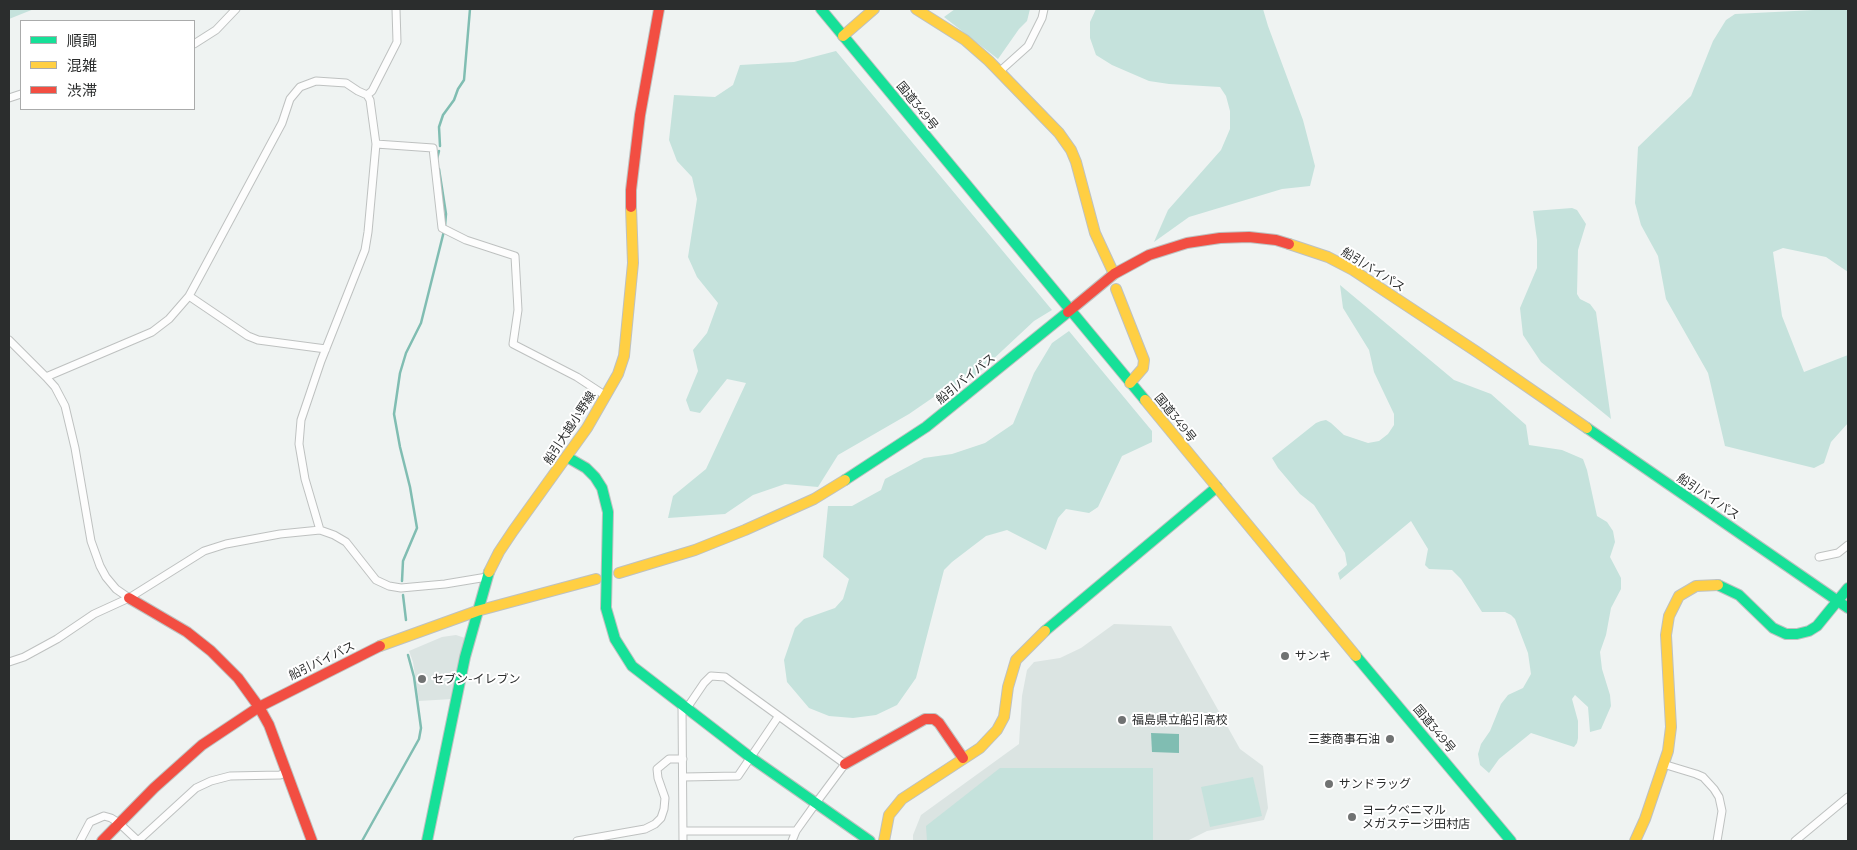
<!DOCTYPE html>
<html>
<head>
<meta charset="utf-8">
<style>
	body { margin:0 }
	#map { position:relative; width:1857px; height:850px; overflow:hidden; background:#eff3f2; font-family:Montserrat,"Noto Sans JP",sans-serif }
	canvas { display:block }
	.frame { position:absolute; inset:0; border:10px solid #2b2d2d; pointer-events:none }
	.legend { position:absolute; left:20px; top:20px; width:175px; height:90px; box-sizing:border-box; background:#fff; border:1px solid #aaabab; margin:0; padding:6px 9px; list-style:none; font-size:15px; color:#2b2d2d }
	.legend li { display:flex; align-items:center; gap:10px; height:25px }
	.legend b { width:25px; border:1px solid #aaabab }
</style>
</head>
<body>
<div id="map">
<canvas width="1857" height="850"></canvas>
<div class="frame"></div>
<ul class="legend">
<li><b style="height:6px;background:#16e098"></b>順調</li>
<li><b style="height:6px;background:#ffcf43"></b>混雑</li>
<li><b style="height:6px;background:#f24e42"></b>渋滞</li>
</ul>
</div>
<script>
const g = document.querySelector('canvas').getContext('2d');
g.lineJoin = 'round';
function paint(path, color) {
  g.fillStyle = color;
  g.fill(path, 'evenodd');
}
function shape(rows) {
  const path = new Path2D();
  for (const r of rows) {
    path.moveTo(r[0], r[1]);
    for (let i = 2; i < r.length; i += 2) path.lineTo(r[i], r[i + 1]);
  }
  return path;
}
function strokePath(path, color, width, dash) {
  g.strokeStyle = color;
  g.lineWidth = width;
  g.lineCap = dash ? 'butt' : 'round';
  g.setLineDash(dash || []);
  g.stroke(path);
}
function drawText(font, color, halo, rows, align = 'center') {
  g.font = font + ' Montserrat,"Noto Sans JP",sans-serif';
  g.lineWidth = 4;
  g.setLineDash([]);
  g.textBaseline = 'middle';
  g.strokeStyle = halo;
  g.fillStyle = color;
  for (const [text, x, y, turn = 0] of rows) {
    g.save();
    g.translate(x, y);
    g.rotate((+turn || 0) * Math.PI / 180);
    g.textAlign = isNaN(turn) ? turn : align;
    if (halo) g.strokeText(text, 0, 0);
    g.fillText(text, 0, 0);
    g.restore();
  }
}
paint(shape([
	[1114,624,1171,626,1240,749,1263,766,1268,808,1264,820,1207,831,1187,841,913,841,913,835,921,815,1019,744,1022,696,1027,670,1034,662,1060,658,1081,648],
	[456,635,465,638,452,699,419,701,413,662,409,651,442,637]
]), '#dbe4e2');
paint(shape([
	[9,9,34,9,9,19],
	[955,9,1030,9,1027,21,1019,29,998,59,944,17],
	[1096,9,1263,9,1268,26,1303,120,1315,166,1310,186,1282,189,1189,217,1154,242,1168,210,1221,150,1230,129,1230,111,1226,96,1220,87,1169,84,1149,81,1112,65,1096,55,1090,38,1090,22],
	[1834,9,1848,9,1848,272,1826,257,1783,248,1773,252,1782,316,1804,372,1848,355,1848,423,1831,442,1824,463,1814,468,1725,446,1708,373,1666,299,1658,256,1641,225,1635,203,1638,147,1691,96,1713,41,1726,20,1735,14],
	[836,51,1052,310,1034,321,973,378,941,392,909,414,838,455,818,487,785,484,753,495,725,514,668,518,673,496,706,469,746,383,727,379,700,413,690,411,686,400,698,371,693,350,707,333,718,303,697,277,688,257,697,199,692,177,677,161,669,140,674,95,715,97,733,85,740,65,794,62],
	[1572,208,1577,210,1586,224,1578,250,1577,294,1580,299,1590,304,1596,312,1611,419,1541,362,1523,335,1520,308,1537,268,1537,240,1533,211],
	[1340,285,1454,380,1491,394,1526,425,1529,445,1562,450,1583,459,1587,470,1597,516,1607,522,1613,531,1615,542,1610,557,1621,578,1621,589,1611,608,1606,635,1600,652,1602,669,1610,695,1611,706,1601,729,1590,732,1588,707,1575,695,1572,699,1578,721,1578,738,1577,743,1574,747,1531,733,1499,759,1489,773,1480,765,1478,754,1481,744,1490,731,1501,704,1508,695,1523,688,1531,674,1528,653,1515,619,1511,615,1505,612,1482,612,1461,579,1452,570,1429,569,1425,565,1428,549,1411,521,1340,580,1338,573,1347,565,1345,553,1314,505,1300,494,1278,468,1272,458,1316,423,1321,421,1326,420,1331,423,1344,435,1368,443,1379,441,1388,434,1394,425,1394,414,1374,372,1369,350,1343,308],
	[1069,331,1152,431,1152,442,1122,456,1098,507,1089,513,1066,509,1058,518,1046,550,1007,530,986,536,952,562,944,570,916,678,897,705,876,715,853,718,829,716,809,708,787,682,784,660,795,628,804,619,835,608,843,599,849,579,823,557,828,506,852,506,881,490,885,479,924,458,952,454,985,443,1013,424,1034,373,1052,343],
	[1000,768,1153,768,1153,841,927,841,926,826],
	[1253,777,1262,816,1210,827,1201,787]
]), '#c5e2dc');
paint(shape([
	[1151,733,1179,734,1179,753,1152,752]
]), '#80bdb2');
strokePath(shape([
	[440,146,439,127,443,115,454,100,458,89,464,80,470,9],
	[437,159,439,151],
	[439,169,446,214,445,226],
	[402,581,403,561,417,528,410,487,400,447,394,414,400,373,406,353,421,323,444,231],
	[403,595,406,620],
	[362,841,419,739,421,728,414,677,408,655]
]), '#80bdb2', 2.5);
const street = shape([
	[194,44,216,30,236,9],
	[999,72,1028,46,1042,18,1044,9],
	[367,95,372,91,397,42,396,9],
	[9,98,21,94],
	[376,144,433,148,442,228,466,240,515,256,518,310,513,344,577,377,606,396],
	[189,296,248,336,258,340,326,349],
	[9,340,46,377,55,387,65,406,75,448,91,541,100,566,106,577,116,589,129,598],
	[46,377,152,332,169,319,189,296,202,272,282,123,290,99,300,87,316,81,346,83,358,91,367,95,370,100,376,144,368,232,365,250,321,361,301,420,299,444,305,479,320,530],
	[1819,557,1838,553,1848,545],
	[9,662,24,657,57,639,94,614,129,598,204,551,226,544,280,534,320,530,334,535,346,542,376,580,389,586,401,588,445,584,487,577],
	[682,705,683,841],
	[687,708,704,683,711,676,725,677,845,764,816,803,796,831,792,841],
	[1663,764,1696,774,1703,777,1714,789,1719,797,1722,811,1717,841],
	[684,777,738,776,778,717],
	[683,831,796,831],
	[80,841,90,822,104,816,111,818,119,823,138,841,196,788,211,781,230,776,280,775,287,772],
	[577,841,645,829,655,824,661,818,664,809,665,798,658,778,657,769,669,759,683,759],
	[1795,841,1848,797]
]);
const fast = shape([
	[821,9,1145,400],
	[1587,428,1848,608],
	[567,457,586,468,595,477,602,488,608,512,606,608,615,639,632,666,750,757,870,841],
	[845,480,926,427,1068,312],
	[1718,585,1739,595,1773,628,1786,634,1797,634,1809,631,1817,626,1848,588],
	[1045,631,1217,487],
	[1356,656,1511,841],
	[427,841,465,657,489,572]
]);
const slow = shape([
	[916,9,965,40,989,61,1059,133,1071,150,1076,162,1095,233,1114,274],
	[843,36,874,9],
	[1289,244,1328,257,1353,270,1477,352,1587,428],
	[1116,289,1144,360,1143,368,1130,383],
	[1145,400,1356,656],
	[489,572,499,552,513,531,587,428,618,374,624,356,633,263,631,207],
	[619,573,695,550,745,530,814,499,845,480],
	[380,646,477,611,596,579],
	[884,841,889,815,902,799,980,748,997,730,1004,717,1008,687,1016,660,1045,631],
	[1635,841,1645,819,1668,751,1671,727,1666,635,1669,616,1679,596,1696,586,1718,585]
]);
const jam = shape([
	[631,207,631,190,640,115,659,9],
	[1068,312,1114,274,1149,255,1187,243,1220,238,1249,237,1276,240,1289,244],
	[129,598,187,632,211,651,238,678,259,707,269,725,312,841],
	[845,764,925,719,934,719,939,723,963,758],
	[102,841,154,788,202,745,259,707,380,646]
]);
strokePath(street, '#bec1c0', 9);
strokePath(fast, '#bec1c0', 12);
strokePath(slow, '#bec1c0', 12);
strokePath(jam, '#bec1c0', 12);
strokePath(street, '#fdfdfd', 7);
strokePath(fast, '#16e098', 10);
strokePath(slow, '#ffcf43', 10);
strokePath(jam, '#f24e42', 10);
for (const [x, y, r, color] of [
	[1285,656,5,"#707272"],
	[422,679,5,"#707272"],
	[1122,720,5,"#707272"],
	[1390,739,5,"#707272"],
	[1329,784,5,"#707272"],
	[1352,817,5,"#707272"]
]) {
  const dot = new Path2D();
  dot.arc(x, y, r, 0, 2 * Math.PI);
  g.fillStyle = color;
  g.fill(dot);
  strokePath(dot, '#fff', 2);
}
drawText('12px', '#2b2d2d', '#fff', [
	["国道349号",917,106,51],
	["船引バイパス",1373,270,32],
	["船引バイパス",966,379,-39],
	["国道349号",1175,418,51],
	["船引大越小野線",570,428,-57],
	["船引バイパス",1708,497,34],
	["船引バイパス",322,661,-26],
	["国道349号",1434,729,50]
]);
drawText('12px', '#2b2d2d', '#fff', [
	["サンキ",1295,656],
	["セブン-イレブン",432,679],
	["福島県立船引高校",1132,720],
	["三菱商事石油",1380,739,"right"],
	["サンドラッグ",1339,784],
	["ヨークベニマル",1362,810],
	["メガステージ田村店",1362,824]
], 'left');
</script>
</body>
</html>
